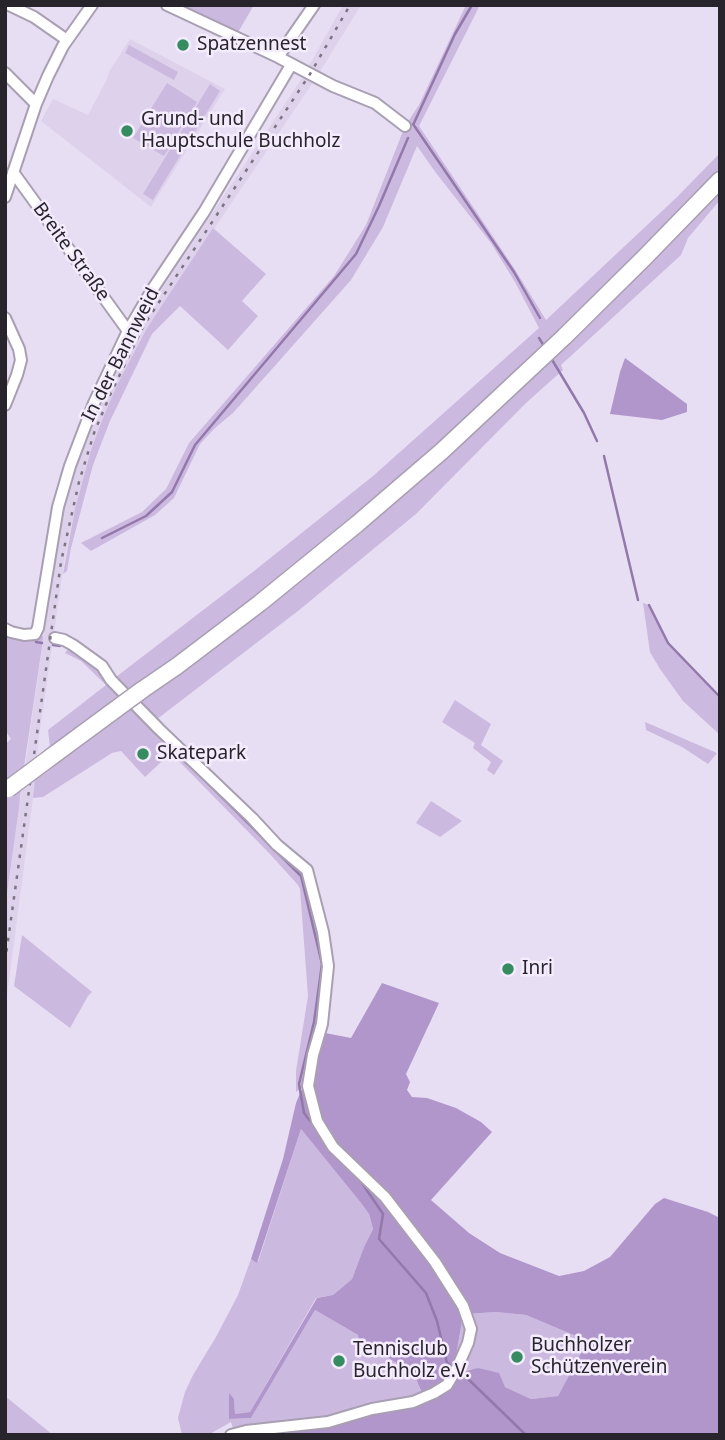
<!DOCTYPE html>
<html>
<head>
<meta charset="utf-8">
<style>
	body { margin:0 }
	#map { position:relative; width:725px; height:1440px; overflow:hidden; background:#e8def3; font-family:"Noto Sans",sans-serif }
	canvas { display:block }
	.frame { position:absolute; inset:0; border:7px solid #28242c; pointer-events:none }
</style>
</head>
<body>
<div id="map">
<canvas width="725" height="1440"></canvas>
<div class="frame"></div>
</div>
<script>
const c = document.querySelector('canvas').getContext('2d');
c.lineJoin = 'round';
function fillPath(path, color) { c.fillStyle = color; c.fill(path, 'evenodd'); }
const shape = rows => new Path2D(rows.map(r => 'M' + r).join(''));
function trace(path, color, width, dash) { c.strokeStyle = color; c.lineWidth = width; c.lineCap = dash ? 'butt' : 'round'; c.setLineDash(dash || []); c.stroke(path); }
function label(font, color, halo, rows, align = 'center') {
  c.font = font + ' "Noto Sans",sans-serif'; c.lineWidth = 5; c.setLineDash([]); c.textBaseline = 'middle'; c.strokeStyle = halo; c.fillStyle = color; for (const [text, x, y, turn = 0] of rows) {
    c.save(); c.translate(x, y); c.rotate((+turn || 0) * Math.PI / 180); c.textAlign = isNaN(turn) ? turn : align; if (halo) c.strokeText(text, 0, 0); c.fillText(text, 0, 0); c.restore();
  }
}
fillPath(shape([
	[343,5,361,5,316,78,147,328,117,385,91,450,75,509,65,556,39,737,33,798,5,1011,5,908,43,640,49,586,62,509,74,468,98,405,132,334,302,78],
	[130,39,225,89,151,207,41,121,53,99,88,115,106,81,110,70]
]), '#ded1ec');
fillPath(shape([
	[188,5,254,5,237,34,187,9],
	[466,5,480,5,419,126,514,268,546,320,677,197,720,153,720,200,688,238,681,255,561,365,563,370,526,403,416,514,298,611,152,723,305,872,328,966,308,1086,301,1088,296,1092,296,1071,308,996,300,889,298,885,269,853,171,753,145,777,121,751,112,753,43,797,33,798,35,778,52,765,48,730,106,685,81,661,65,653,71,645,112,680,254,571,373,476,539,328,515,282,491,243,436,173,417,146,383,227,351,280,233,413,215,428,200,444,174,498,155,515,91,551,81,543,142,512,166,489,189,443,334,276,366,225,405,126,419,105],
	[129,45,178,72,174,80,125,53],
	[167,83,197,102,164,156,133,138],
	[210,84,220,91,153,200,143,194],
	[213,228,266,274,242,301,258,316,228,350,180,306,152,334,110,421,93,465,71,548,67,571,63,574,75,509,91,450,103,418,117,385,147,328],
	[643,603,649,605,653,611,668,643,720,697,720,735,683,701,660,669,650,652],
	[5,632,29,639,43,636,43,640,24,767,5,781,5,744,11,739,5,730],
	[455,700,491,724,481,745,503,761,494,775,487,770,491,762,473,748,475,743,442,722],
	[645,722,652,725,717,753,708,764,682,747,646,730],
	[21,788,19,808,5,908,5,799],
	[431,801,462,821,440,837,416,823],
	[22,935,92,992,88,996,70,1028,14,986],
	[301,1129,361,1203,369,1214,373,1229,364,1247,352,1279,333,1295,316,1298,250,1412,235,1414,234,1399,229,1419,251,1418,315,1310,358,1335,359,1341,407,1369,416,1379,422,1394,413,1399,306,1423,234,1432,231,1422,208,1435,182,1435,178,1418,185,1392,193,1375,216,1337,238,1295,251,1259,258,1262],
	[496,1312,526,1315,576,1336,583,1337,581,1353,558,1396,531,1399,505,1387,501,1380,470,1369,465,1371,458,1367,455,1362,462,1321,466,1314],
	[5,1396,53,1435,5,1435]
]), '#ccb9df');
fillPath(shape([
	[625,358,687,404,687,412,662,420,610,414,620,372],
	[382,983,439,1003,406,1074,410,1082,407,1090,412,1097,427,1098,456,1108,481,1122,492,1132,431,1200,469,1233,500,1253,559,1276,584,1271,610,1257,655,1204,664,1198,708,1212,720,1218,720,1435,243,1435,424,1398,416,1379,407,1369,359,1341,358,1335,315,1310,251,1418,229,1419,229,1393,234,1399,235,1414,250,1412,317,1298,333,1295,352,1279,364,1247,373,1229,369,1214,361,1203,301,1129,257,1263,251,1259,283,1159,296,1103,301,1091,308,1086,320,1032,351,1038],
	[496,1312,526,1315,576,1336,583,1337,581,1353,558,1396,531,1399,505,1387,499,1373,478,1368,465,1371,458,1367,455,1362,462,1321,466,1314]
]), '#b196cb');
trace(shape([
	[414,123,455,34,472,5],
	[413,124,514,272,540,318],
	[539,338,544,346],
	[551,358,584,413,597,441],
	[604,456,638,600],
	[102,538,146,516,172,492,195,445,356,254,379,206,408,138],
	[649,605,668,643,720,697],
	[36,642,42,643],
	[53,645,60,646],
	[112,688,122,699],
	[202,777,269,844],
	[277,852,301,876,322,964,314,1022,299,1084,304,1113,315,1127],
	[360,1180,383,1214,379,1239,426,1293,437,1321,447,1363,452,1366],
	[458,1370,466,1377,526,1435]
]), '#9278ab', 2.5);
const street = shape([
	[9,5,34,17,67,40],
	[167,5,278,57,333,86,375,103,405,126],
	[278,57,314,5],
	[5,73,36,104],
	[13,172,128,331],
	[5,197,36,104,48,76,63,46,92,5],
	[5,318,19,349,21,360,17,375,5,405],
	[5,629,11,632,24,635,35,634,38,628,58,507,70,466,94,403,128,331,152,290,204,212,291,65],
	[55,638,64,640,73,645,102,666,111,680,159,729,252,818,277,845,307,870,323,932,328,966,322,1024,313,1055,308,1086,317,1121,333,1147,385,1197,435,1262,463,1306,471,1329,468,1343,457,1368,447,1385,434,1393,413,1402,372,1409,328,1422,246,1431,231,1435]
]);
const secondary = shape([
	[142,690,177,666,260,603,357,524,442,451,564,337,645,257,720,180],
	[51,757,112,712]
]);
trace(street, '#a99fb3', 14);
trace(secondary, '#a99fb3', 19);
trace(street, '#fff', 10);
trace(secondary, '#fff', 16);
trace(shape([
	[5,962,61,562,79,482,94,433,110,395,144,325,310,74,350,5]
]), '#7b7582', 2.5, [3.5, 7]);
const secondaryBridge = shape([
	[112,712,142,690],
	[8,789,51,757]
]);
trace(secondaryBridge, '#a99fb3', 19, []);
trace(secondaryBridge, '#fff', 16);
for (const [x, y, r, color] of [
	[183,45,7,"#368c60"],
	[127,131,7,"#368c60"],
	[143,754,7,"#368c60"],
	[508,969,7,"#368c60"],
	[517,1357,7,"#368c60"],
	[339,1361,7,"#368c60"]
]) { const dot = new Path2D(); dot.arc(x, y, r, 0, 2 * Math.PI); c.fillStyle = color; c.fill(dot); trace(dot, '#f4ecfd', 2.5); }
label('19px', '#28242c', '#f4ecfd', [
	["Spatzennest",197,45],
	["Grund- und",141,120],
	["Hauptschule Buchholz",141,142],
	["Skatepark",157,754],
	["Inri",522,969],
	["Buchholzer",531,1346],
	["Schützenverein",531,1368],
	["Tennisclub",353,1350],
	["Buchholz e.V.",353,1372]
], 'left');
label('19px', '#28242c', '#f4ecfd', [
	["Breite Straße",71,252,54],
	["In der Bannweid",121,355,-63]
]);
</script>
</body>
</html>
